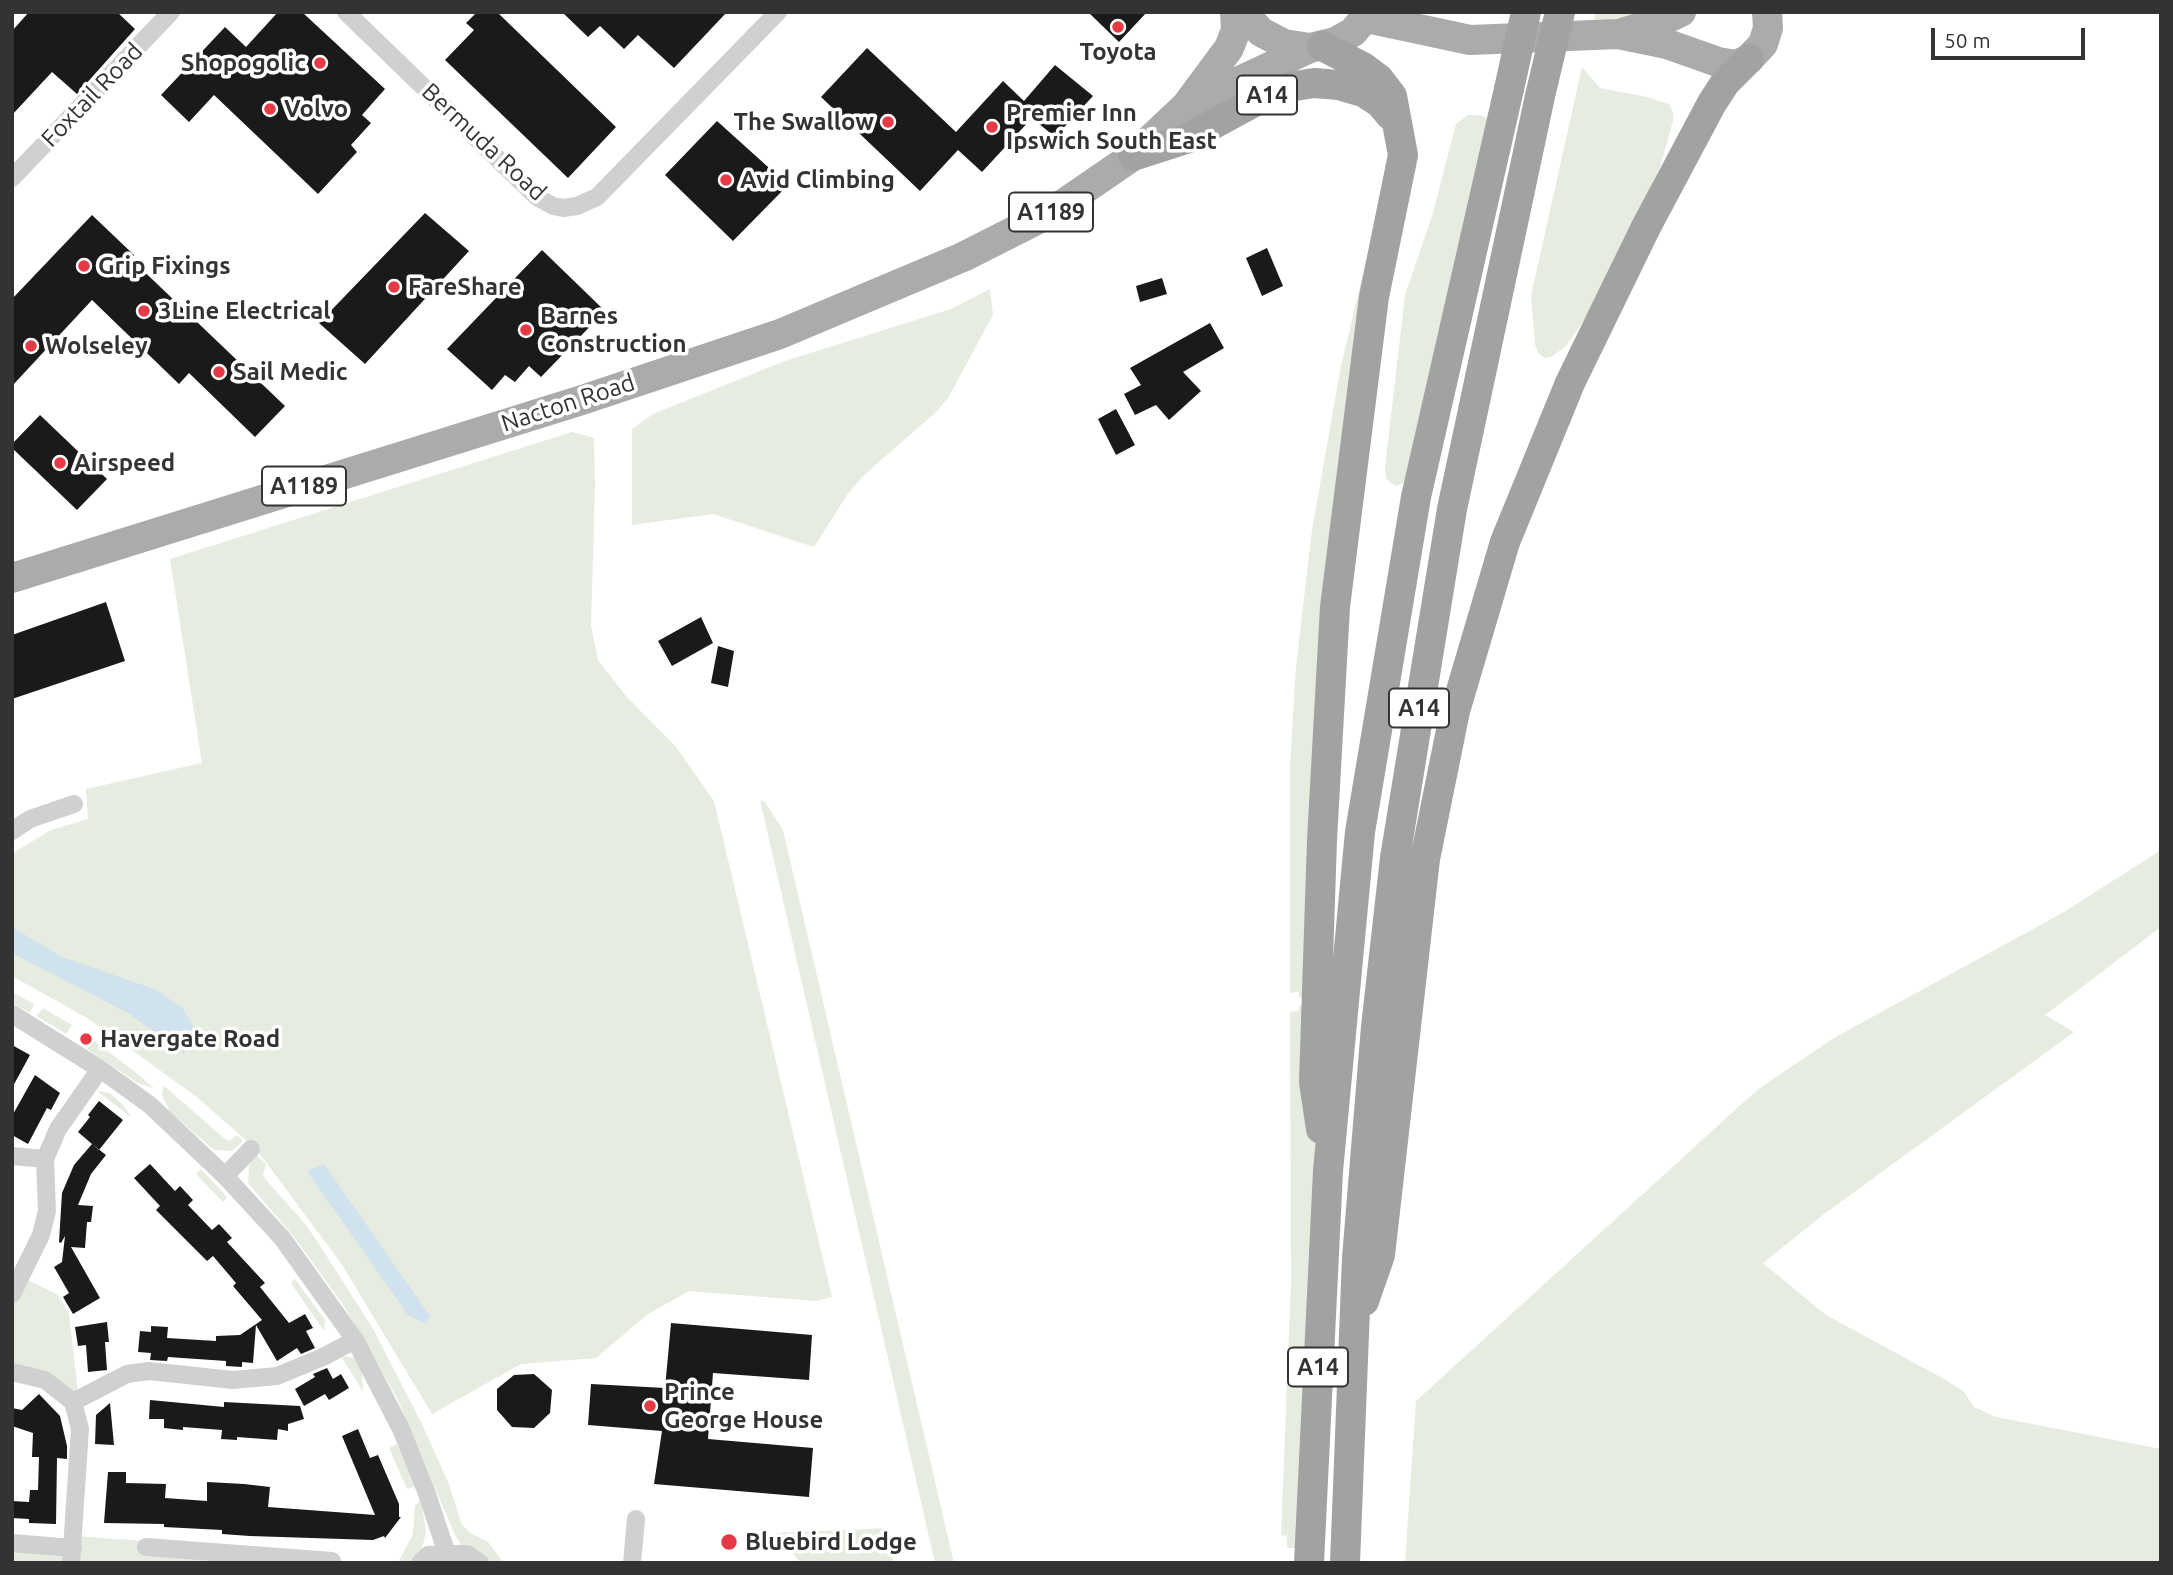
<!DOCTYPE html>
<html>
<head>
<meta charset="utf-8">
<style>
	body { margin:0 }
	#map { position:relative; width:2173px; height:1575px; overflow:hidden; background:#fff; font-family:Ubuntu,sans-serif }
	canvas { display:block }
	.frame { position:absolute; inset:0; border:14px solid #333; pointer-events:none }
	.scale { position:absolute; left:1931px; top:28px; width:154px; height:32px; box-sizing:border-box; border:4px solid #333; border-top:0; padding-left:9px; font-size:21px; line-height:24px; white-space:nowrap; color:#333; -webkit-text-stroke:5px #fff; paint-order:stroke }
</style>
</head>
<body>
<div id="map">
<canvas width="2173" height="1575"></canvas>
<div class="frame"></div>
<div class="scale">50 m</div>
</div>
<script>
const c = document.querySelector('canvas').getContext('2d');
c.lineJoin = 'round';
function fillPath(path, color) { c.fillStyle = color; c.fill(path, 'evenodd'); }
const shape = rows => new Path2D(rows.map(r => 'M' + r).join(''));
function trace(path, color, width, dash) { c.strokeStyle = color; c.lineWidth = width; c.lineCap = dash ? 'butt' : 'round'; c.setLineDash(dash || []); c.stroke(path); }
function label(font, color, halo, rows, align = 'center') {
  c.font = font + ' Ubuntu,sans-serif'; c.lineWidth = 7; c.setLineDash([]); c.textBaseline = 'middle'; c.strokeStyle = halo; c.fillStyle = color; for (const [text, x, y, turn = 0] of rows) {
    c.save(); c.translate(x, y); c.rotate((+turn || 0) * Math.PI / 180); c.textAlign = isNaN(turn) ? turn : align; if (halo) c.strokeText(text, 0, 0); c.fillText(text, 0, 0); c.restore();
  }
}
fillPath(shape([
	[1596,12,1668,12,1590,36],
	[1582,67,1600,88,1647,97,1669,104,1673,113,1673,121,1660,167,1616,261,1586,317,1566,346,1551,357,1545,358,1539,354,1535,345,1531,296],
	[1468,115,1479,115,1493,120,1414,478,1396,486,1386,479,1385,468,1405,295,1432,216,1456,124],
	[1368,253,1317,1061,1310,1412,1302,1548,1287,1548,1287,1536,1281,1535,1291,1282,1290,1012,1299,1011,1299,1006,1306,1006,1312,998,1299,997,1299,992,1290,993,1290,765,1296,667,1312,530,1341,366],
	[990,289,993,315,948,398,937,411,863,476,847,495,814,547,713,514,632,525,632,429,653,414,785,361,951,309],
	[572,432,594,438,595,486,591,625,598,660,626,696,676,747,714,801,832,1297,815,1301,689,1291,648,1314,596,1358,521,1364,432,1414,341,1263,256,1149,198,1098,89,1019,12,976,12,856,16,851,51,830,88,819,86,789,202,763,170,559],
	[760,800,765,802,783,830,954,1563,935,1563],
	[2161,850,2161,927,2045,1015,2074,1032,1824,1214,1763,1263,1826,1315,1946,1380,1964,1392,1974,1407,1996,1417,2161,1449,2161,1563,1405,1563,1416,1401,1757,1090,1834,1038,2064,912],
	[12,992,34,1004,30,1013,12,1003],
	[43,1008,72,1025,66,1034,37,1016],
	[93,1040,135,1072,155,1089,136,1082,87,1049],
	[164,1086,224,1138,230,1141,237,1135,243,1141,232,1151,214,1150,170,1112,162,1095],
	[97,1091,110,1093,123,1105,132,1118],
	[257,1155,266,1164,263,1174,265,1179,302,1220,317,1241,372,1327,421,1422,448,1482,462,1525,472,1534,488,1542,504,1563,480,1563,467,1554,455,1535,397,1398,344,1306,295,1238,248,1183,249,1165],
	[201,1169,227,1197,223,1202,196,1174],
	[12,1272,58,1295,69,1314,79,1399,12,1372],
	[295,1279,325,1320,324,1331,291,1283],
	[341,1356,354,1358,362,1371,363,1392],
	[397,1444,415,1486,407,1489,389,1448],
	[421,1501,426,1531,424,1541,421,1550,409,1563,398,1563,413,1534,415,1505],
	[886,1528,894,1563,801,1563,776,1533],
	[73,1536,144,1541,342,1563,12,1563,12,1543,72,1548]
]), '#e6ecdf');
fillPath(shape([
	[12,927,62,957,157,990,183,1009,202,1041,183,1053,128,1013,12,953],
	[324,1164,430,1316,426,1324,408,1315,307,1171]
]), '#cfe2ee');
fillPath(shape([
	[29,12,117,12,135,29,77,94,52,72,12,115,12,31],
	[278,12,302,12,385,89,362,115,371,123,351,145,357,152,318,194,214,95,189,122,161,95,225,27,246,47],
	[477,12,497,12,616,127,568,178,445,60,474,30,466,23],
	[562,12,727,12,674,68,638,35,624,49,600,26,588,37],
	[1088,12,1147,12,1119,42],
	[867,48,956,132,1003,81,1024,101,1055,65,1093,96,1055,137,1032,118,982,172,958,150,920,191,821,97],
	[717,121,788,185,733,241,665,175],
	[425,213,469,251,365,364,319,323],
	[92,215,134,255,131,259,285,406,255,437,189,373,179,384,92,300,12,386,12,299],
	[1267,248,1283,286,1262,296,1246,258],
	[542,250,605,311,541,377,529,366,515,382,505,375,492,390,447,349],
	[1162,278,1167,294,1140,302,1136,286],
	[1210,323,1224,348,1183,372,1201,391,1169,420,1156,405,1135,415,1124,394,1141,385,1130,368],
	[1116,409,1135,445,1116,455,1098,419],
	[40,415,107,479,77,510,12,448,12,444],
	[106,602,125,661,12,699,12,635],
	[701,617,713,643,672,666,658,641],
	[718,646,734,651,728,687,711,683],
	[12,1045,30,1055,12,1088],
	[35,1075,60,1093,51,1110,47,1108,28,1144,12,1135,12,1116],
	[99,1101,123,1120,99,1150,78,1132,90,1117,88,1115],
	[92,1144,106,1155,91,1174,78,1205,93,1206,91,1222,87,1222,85,1248,71,1247,100,1298,73,1314,63,1297,69,1293,54,1267,62,1262,65,1236,61,1243,59,1242,62,1193,74,1165],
	[150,1164,175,1191,180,1186,193,1200,188,1205,212,1230,219,1224,232,1238,227,1242,265,1283,260,1287,289,1323,305,1314,313,1328,306,1331,315,1348,301,1354,297,1348,277,1361,256,1325,253,1363,242,1362,242,1367,226,1366,226,1361,168,1357,167,1361,150,1360,151,1353,138,1352,140,1331,151,1332,151,1326,168,1327,167,1338,216,1341,216,1336,240,1335,262,1320,233,1286,236,1283,213,1256,207,1261,156,1210,160,1206,134,1178],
	[107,1322,109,1342,105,1342,107,1370,88,1372,86,1345,78,1346,75,1327],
	[671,1323,812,1335,809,1380,713,1373,708,1439,813,1448,809,1497,654,1484,662,1431,588,1425,591,1384,665,1388],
	[327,1368,333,1379,341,1374,349,1388,329,1400,325,1394,304,1406,295,1389,315,1377,313,1374],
	[534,1374,552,1390,550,1413,534,1428,512,1427,497,1410,497,1389,514,1375],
	[39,1394,60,1416,67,1446,67,1459,57,1458,56,1524,29,1523,29,1519,12,1518,12,1501,29,1502,30,1490,38,1490,39,1457,32,1457,33,1433,12,1426,12,1408,22,1410],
	[150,1400,224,1407,224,1402,300,1406,304,1419,288,1424,288,1431,278,1429,277,1440,237,1437,237,1440,221,1439,222,1430,183,1427,183,1430,164,1428,164,1419,149,1419],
	[110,1403,114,1445,95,1444,96,1415],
	[358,1429,370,1458,378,1455,399,1504,399,1517,401,1517,385,1538,384,1536,373,1540,250,1536,222,1534,222,1530,164,1527,164,1524,104,1523,108,1472,126,1472,126,1483,166,1484,165,1498,207,1501,207,1482,244,1484,270,1487,268,1507,375,1515,342,1436]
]), '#1a1a1a');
trace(shape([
	[346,12,537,197,553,206,563,208,577,206,597,197,778,12],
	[12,178,171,12],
	[12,831,30,819,74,804],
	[12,1014,100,1069,150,1105,225,1176,282,1238,355,1340,401,1429,426,1491,447,1554],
	[12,1156,45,1159],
	[225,1176,251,1149],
	[12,1294,41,1235,47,1211,45,1159,58,1129,100,1069],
	[12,1372,45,1380,73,1402],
	[73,1402,127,1374,149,1371,233,1380,277,1376,323,1357,355,1340],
	[12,1543,73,1548],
	[146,1547,332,1561],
	[71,1563,80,1429,73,1402],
	[420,1563,428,1555,447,1554,467,1554,480,1563],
	[632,1563,636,1519]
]), '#d0d0d0', 18);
trace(shape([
	[1243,12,1261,32,1284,44,1310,48,1335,42,1353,32,1370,12],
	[1367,18,1470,40,1618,34,1667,44,1718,62,1736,65,1749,59,1763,44,1768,28,1767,12],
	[1622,33,1664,20,1681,12],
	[1190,104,1310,48],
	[12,578,582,400,780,334,963,257,1050,213,1133,156,1186,106,1229,48,1236,30,1235,12]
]), '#ababab', 30);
trace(shape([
	[1133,156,1186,139,1267,95,1289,87,1314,83,1339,85,1363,92,1380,103,1390,115],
	[1321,1129,1314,1082,1322,840,1335,607,1374,297,1403,155,1392,96,1379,79,1363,67,1322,46],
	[1364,1301,1380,1255,1425,859,1455,711,1505,542,1570,383,1646,227,1712,103,1725,83,1749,59],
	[1309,1563,1328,1171,1360,832,1416,497,1509,89],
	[1345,1563,1357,1258,1376,1027,1395,858,1452,509,1540,96]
]), '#a2a2a2', 30);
trace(shape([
	[1509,89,1526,12],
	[1540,96,1560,12]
]), '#a2a2a2', 30);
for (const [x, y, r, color] of [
	[1118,27,7,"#e63946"],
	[320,63,7,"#e63946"],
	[270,109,7,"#e63946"],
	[888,122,7,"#e63946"],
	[992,127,7,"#e63946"],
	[726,180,7,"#e63946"],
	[84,266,7,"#e63946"],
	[394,287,7,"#e63946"],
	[144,311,7,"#e63946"],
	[526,330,7,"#e63946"],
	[31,346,7,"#e63946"],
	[219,372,7,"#e63946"],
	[60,463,7,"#e63946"],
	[86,1039,7,"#e63946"],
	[650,1406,7,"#e63946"],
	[729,1542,9,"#e63946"]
]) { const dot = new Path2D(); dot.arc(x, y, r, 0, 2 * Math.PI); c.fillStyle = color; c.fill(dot); trace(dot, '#fff', 2.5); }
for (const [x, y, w] of [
	[1267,95,60],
	[1051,212,84],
	[304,486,84],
	[1419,708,60],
	[1318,1367,60]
]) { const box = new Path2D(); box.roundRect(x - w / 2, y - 19.5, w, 39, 5); c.fillStyle = '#fff'; c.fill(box); trace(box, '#333', 2); }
label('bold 23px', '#333', null, [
	["A14",1267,95],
	["A1189",1051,212],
	["A1189",304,486],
	["A14",1419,708],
	["A14",1318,1367]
]);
label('bold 24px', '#333', '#fff', [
	["Toyota",1118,52,"center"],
	["Shopogolic",306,63,"right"],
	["Volvo",284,109],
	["Premier Inn",1006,113],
	["Ipswich South East",1006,141],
	["The Swallow",874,122,"right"],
	["Avid Climbing",740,180],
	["Grip Fixings",98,266],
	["FareShare",408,287],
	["3Line Electrical",158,311],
	["Barnes",540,316],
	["Construction",540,344],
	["Wolseley",45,346],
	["Sail Medic",233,372],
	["Airspeed",74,463],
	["Havergate Road",100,1039],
	["Prince",664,1392],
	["George House",664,1420],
	["Bluebird Lodge",745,1542]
], 'left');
label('24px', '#333', '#fff', [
	["Foxtail Road",92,95,-46],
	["Bermuda Road",484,142,43],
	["Nacton Road",568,403,-18]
]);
</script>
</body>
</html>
